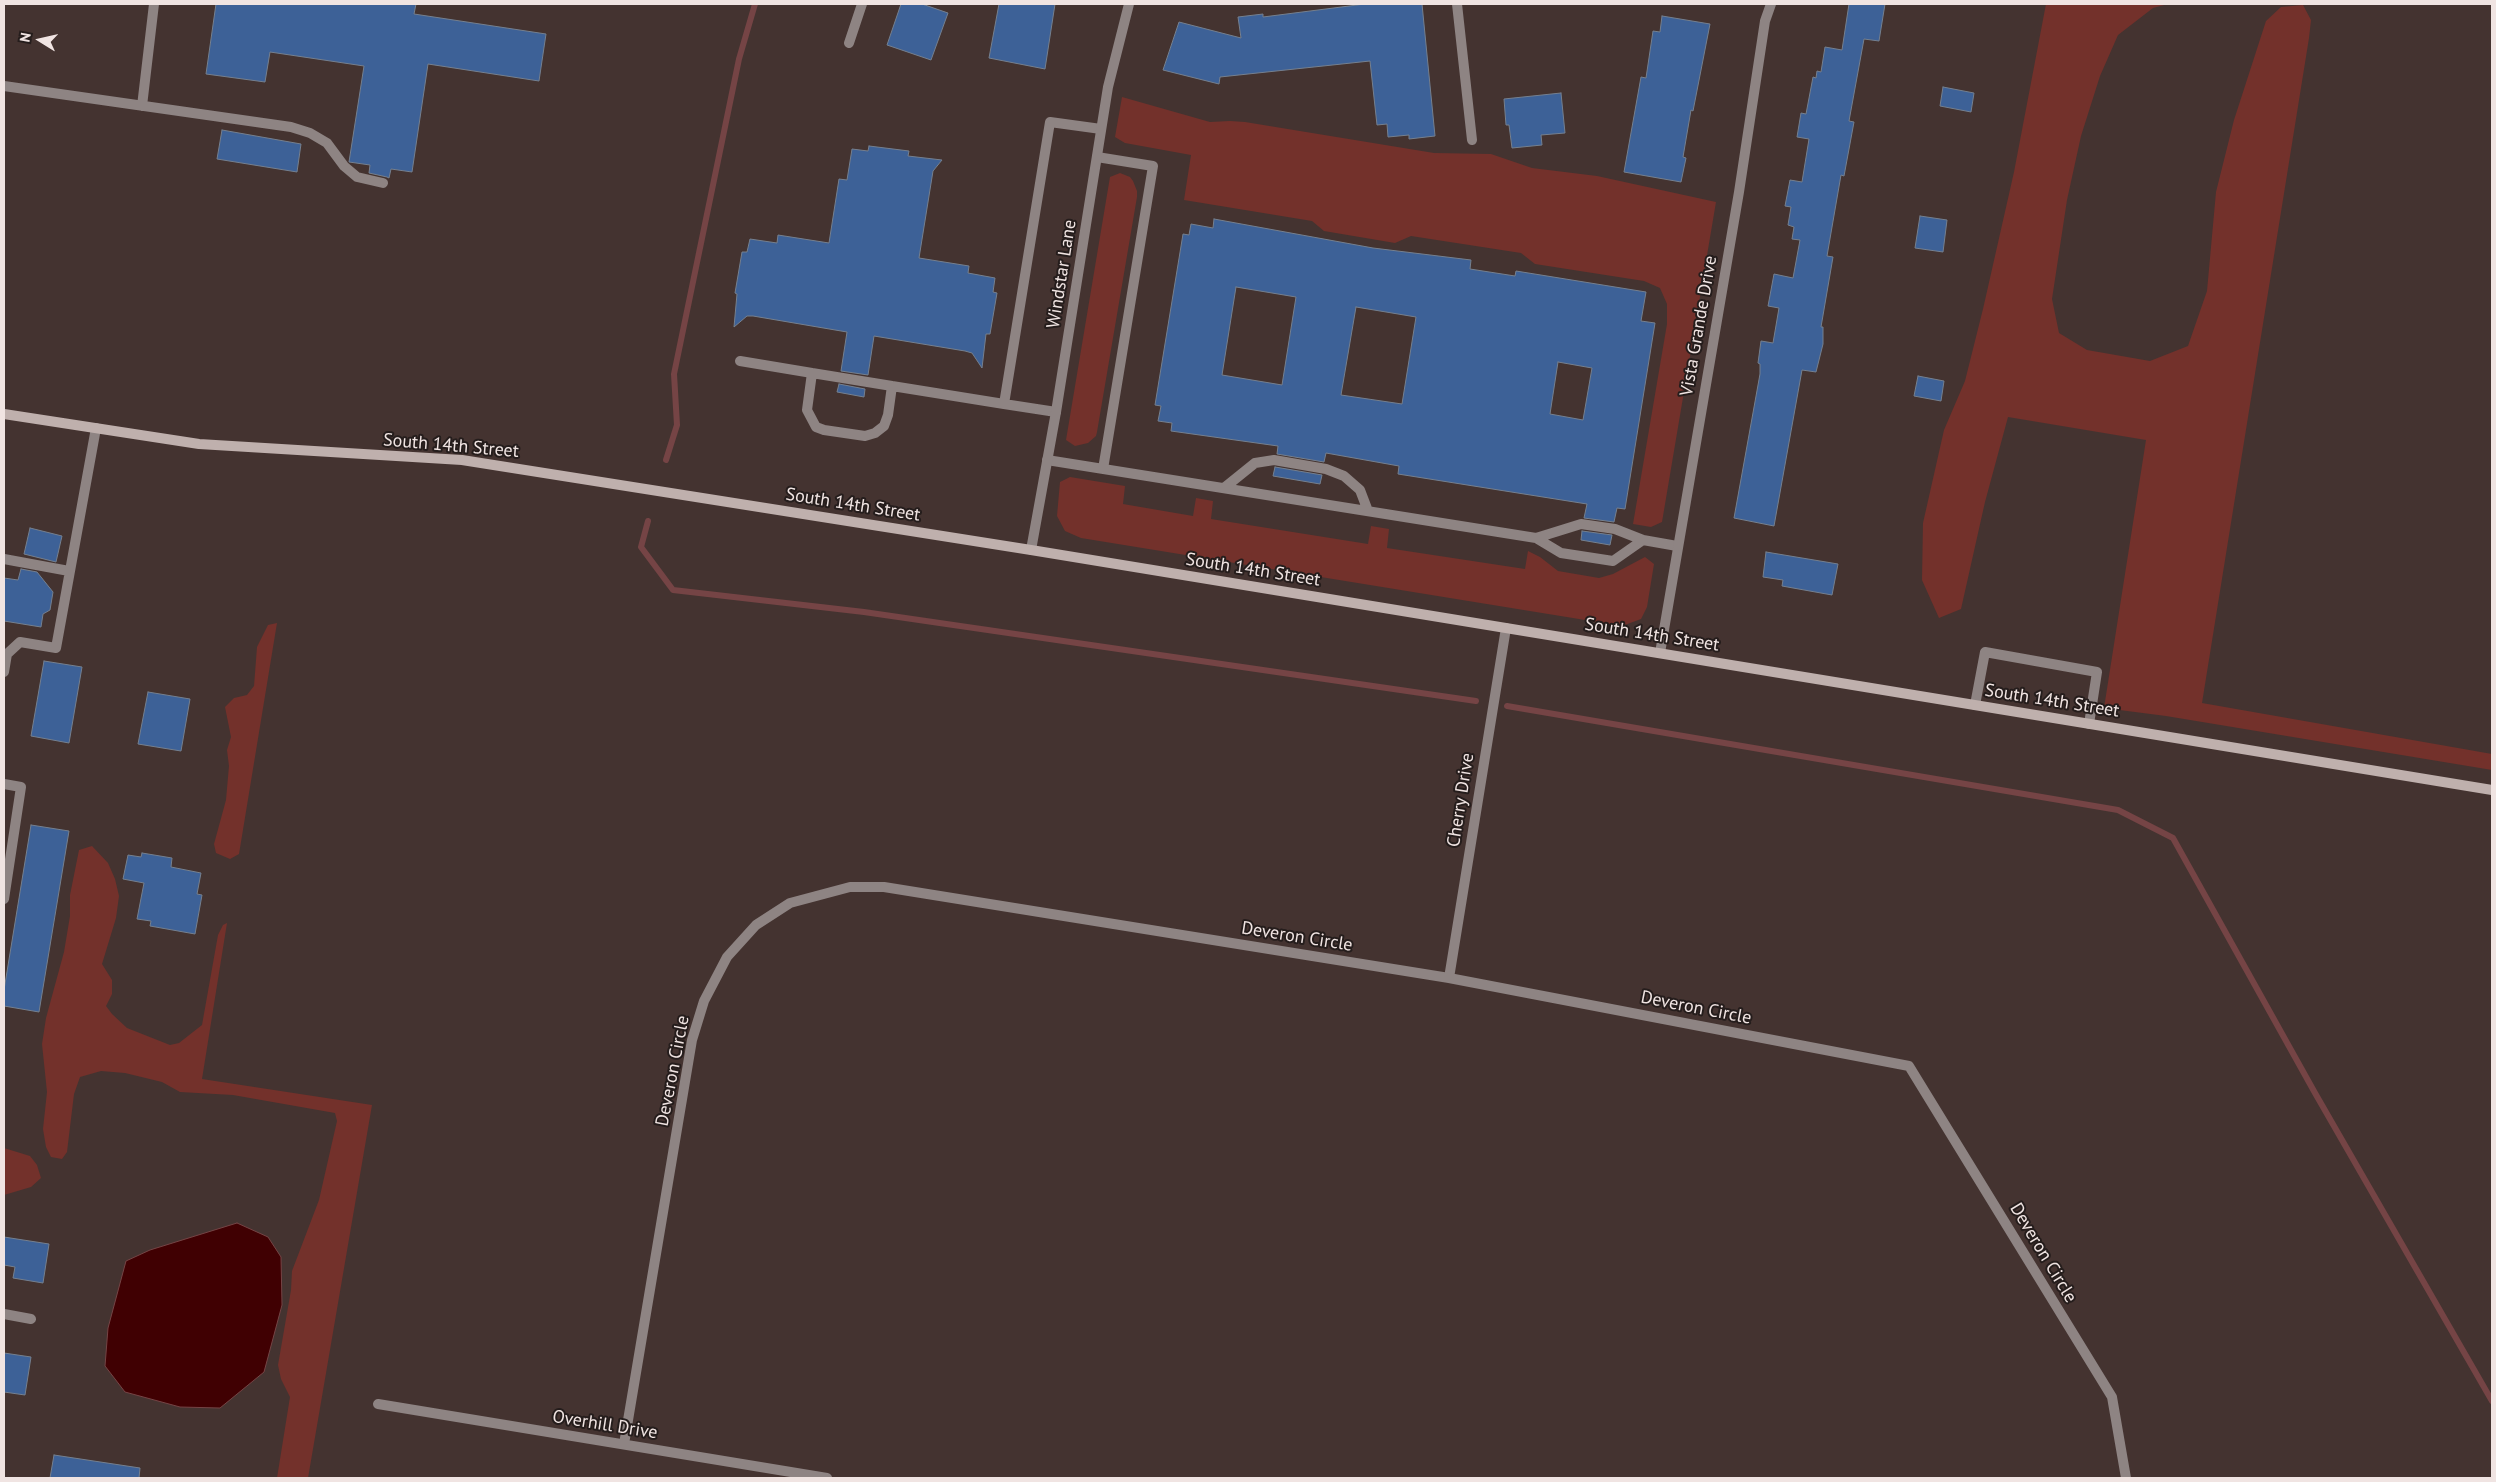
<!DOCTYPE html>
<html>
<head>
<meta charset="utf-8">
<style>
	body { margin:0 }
	#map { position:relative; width:2496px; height:1482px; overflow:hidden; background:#443330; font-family:"PT Sans",sans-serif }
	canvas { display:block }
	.frame { position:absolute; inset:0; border:5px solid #f0e4e2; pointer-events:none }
	.north { position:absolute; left:15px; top:15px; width:50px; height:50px; -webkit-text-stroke:4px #251d1c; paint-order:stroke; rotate:280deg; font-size:14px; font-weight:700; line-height:20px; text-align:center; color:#f0e4e2 }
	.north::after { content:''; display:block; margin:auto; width:18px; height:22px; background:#f0e4e2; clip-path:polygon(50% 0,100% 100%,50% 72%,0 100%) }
</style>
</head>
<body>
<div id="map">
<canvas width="2496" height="1482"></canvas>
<div class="frame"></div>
<div class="north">N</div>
</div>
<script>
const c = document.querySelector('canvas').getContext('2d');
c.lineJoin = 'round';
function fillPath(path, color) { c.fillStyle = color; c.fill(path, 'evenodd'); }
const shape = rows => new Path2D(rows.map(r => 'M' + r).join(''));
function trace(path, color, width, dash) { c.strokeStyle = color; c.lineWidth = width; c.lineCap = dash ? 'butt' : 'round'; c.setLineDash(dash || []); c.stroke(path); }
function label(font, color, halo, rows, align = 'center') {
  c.font = font + ' "PT Sans",sans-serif'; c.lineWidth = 4; c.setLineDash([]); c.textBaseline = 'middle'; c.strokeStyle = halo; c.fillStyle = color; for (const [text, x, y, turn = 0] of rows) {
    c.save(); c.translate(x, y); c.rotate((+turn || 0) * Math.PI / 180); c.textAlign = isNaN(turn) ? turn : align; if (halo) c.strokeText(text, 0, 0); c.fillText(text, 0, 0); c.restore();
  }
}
fillPath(shape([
	[2046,4,2168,4,2153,8,2118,35,2100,76,2081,136,2067,200,2052,299,2059,333,2087,350,2150,361,2188,346,2207,291,2216,192,2234,120,2266,21,2281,7,2303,5,2311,20,2309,38,2202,703,2492,754,2492,770,2166,716,2104,708,2146,440,2008,417,1985,502,1961,609,1939,618,1922,580,1923,523,1944,430,1965,381,1983,309,2014,172],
	[1122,97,1210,122,1230,121,1245,122,1434,153,1491,154,1532,168,1597,176,1716,202,1662,522,1651,527,1633,524,1667,324,1667,304,1660,288,1644,281,1535,264,1521,253,1411,236,1395,243,1324,231,1312,221,1184,200,1191,155,1125,143,1115,137],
	[1120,173,1130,177,1133,181,1137,191,1137,197,1097,432,1096,436,1088,443,1075,446,1066,440,1110,177],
	[1070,477,1125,486,1123,504,1193,516,1196,498,1213,501,1211,519,1368,544,1371,526,1389,529,1387,548,1525,569,1528,551,1540,557,1558,571,1599,578,1613,574,1645,557,1654,564,1647,607,1641,619,1622,626,1081,538,1065,531,1057,516,1060,482],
	[277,623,239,854,230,859,216,853,214,844,226,800,229,766,227,750,231,737,225,707,234,698,247,695,254,686,257,647,268,625],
	[92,846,108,863,115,879,119,896,116,918,102,964,112,980,112,994,106,1006,112,1014,127,1028,170,1045,179,1043,202,1025,218,935,223,925,227,923,202,1079,372,1105,308,1478,277,1478,290,1397,281,1379,278,1365,291,1290,292,1271,319,1200,337,1121,335,1113,233,1095,180,1092,162,1082,125,1073,101,1071,80,1077,74,1094,67,1152,62,1159,51,1157,46,1147,43,1129,47,1092,42,1044,46,1018,64,952,70,916,70,895,79,850],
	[4,1148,30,1156,37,1165,41,1178,31,1187,4,1195]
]), '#73312b');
const water = shape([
	[237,1223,268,1237,281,1257,282,1305,264,1372,220,1408,180,1407,125,1392,105,1366,108,1328,126,1261,150,1250,237,1223]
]);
fillPath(water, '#400002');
trace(water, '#754445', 1);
trace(shape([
	[666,460,677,425,674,374,739,59,755,4],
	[648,521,641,547,673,590,864,612,1476,701],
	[1507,706,2118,810,2173,838,2315,1093,2492,1401]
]), '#754445', 6);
const building = shape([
	[216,4,416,4,414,14,546,34,539,81,428,64,412,172,391,169,389,178,387,177,369,173,370,165,349,162,364,66,270,52,265,82,206,74,216,4],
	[901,4,922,4,948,13,931,60,887,45,901,4],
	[999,4,1055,4,1045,69,989,58,999,4],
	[1365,4,1422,4,1435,136,1409,139,1409,135,1388,137,1387,124,1377,125,1370,61,1220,77,1219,84,1163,70,1179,22,1241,38,1238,17,1263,14,1263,17,1365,4],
	[1849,4,1885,4,1879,41,1864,39,1849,121,1854,122,1844,176,1841,175,1827,256,1833,257,1821,327,1823,327,1823,344,1816,372,1802,370,1774,526,1734,518,1760,374,1760,364,1758,363,1761,341,1773,343,1779,308,1768,306,1774,274,1793,278,1800,240,1792,239,1794,227,1788,225,1791,207,1785,206,1790,180,1802,182,1809,139,1797,137,1801,113,1806,114,1813,77,1816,78,1817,71,1821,72,1825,47,1842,50,1849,4],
	[1662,16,1710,24,1693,111,1691,110,1683,157,1686,158,1681,182,1624,172,1641,77,1646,78,1653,31,1660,32,1662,16],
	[1943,87,1974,93,1971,112,1940,106,1943,87],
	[1561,93,1565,133,1541,135,1542,145,1512,148,1509,125,1506,125,1504,99,1561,93],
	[222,130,301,144,297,172,217,159,222,130],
	[869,146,909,151,908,156,942,160,933,171,919,258,969,266,968,273,995,278,993,292,997,293,990,334,986,334,982,368,972,353,965,351,874,336,868,375,841,371,847,332,753,316,747,316,734,327,737,294,735,293,742,252,747,252,750,239,777,243,778,235,829,243,839,179,847,180,852,149,868,151,869,146],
	[1920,216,1947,220,1943,252,1915,248,1920,216],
	[1214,219,1373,248,1471,260,1470,269,1515,276,1516,271,1646,292,1641,321,1655,323,1625,509,1617,508,1614,522,1584,518,1587,504,1398,474,1399,466,1326,453,1324,462,1277,454,1278,446,1171,431,1172,423,1158,421,1161,406,1155,405,1183,234,1189,235,1191,224,1213,228,1214,219],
	[1236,287,1296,297,1282,385,1222,375,1236,287],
	[1356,307,1416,317,1402,404,1341,395,1356,307],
	[1558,362,1592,368,1583,420,1550,414,1558,362],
	[1918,376,1944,381,1941,401,1914,396,1918,376],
	[839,384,865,389,864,397,837,392,839,384],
	[1275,467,1322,475,1320,484,1273,476,1275,467],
	[30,528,62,536,56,562,24,554,30,528],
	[1582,531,1612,535,1610,545,1581,540,1582,531],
	[1766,552,1838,564,1832,595,1782,586,1783,580,1763,577,1766,552],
	[21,569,37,572,53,592,50,610,43,614,41,627,4,621,4,578,18,580,21,569],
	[44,661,82,667,69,743,31,736,44,661],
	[148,692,190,699,181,751,138,744,148,692],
	[31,825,69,831,39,1012,4,1006,4,990,31,825],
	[142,853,172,858,171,867,201,873,197,894,202,895,195,934,150,926,151,921,137,919,144,883,123,879,128,855,141,857,142,853],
	[4,1237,49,1244,43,1283,13,1278,15,1267,4,1265,4,1237],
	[4,1353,31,1357,25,1395,4,1392,4,1353],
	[54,1455,140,1468,139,1478,50,1478,54,1455]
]);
fillPath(building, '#3d6197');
trace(building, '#75808f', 1);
trace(shape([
	[4,86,291,127,310,133,327,143,344,166,357,177,383,183],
	[142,106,154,4],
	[1097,157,1153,166,1103,469],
	[740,361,812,373,807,410,816,427,824,430,865,436,875,433,884,426,888,415,892,386,1004,404],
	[812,373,892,386],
	[1056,412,1004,404,1050,122,1101,129],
	[1047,460,1536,538,1561,553,1613,561,1643,540,1677,546],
	[1224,488,1255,463,1274,460,1326,469,1344,476,1360,490,1368,511],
	[1536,538,1581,524,1615,529,1643,540],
	[4,559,69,571],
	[4,672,7,654,20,642,56,648,96,428],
	[1975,705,1985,652,2097,672,2089,724],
	[4,784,21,787,4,899]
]), '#8e8483', 10);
trace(shape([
	[1457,4,1472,140],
	[849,43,862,4],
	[1031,550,1056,412,1108,87,1129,4],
	[1660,653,1739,192,1765,21,1771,4],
	[1449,978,1506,628],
	[4,1314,31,1319],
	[378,1404,827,1478],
	[624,1444,692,1040,704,1001,727,957,756,925,790,903,850,887,884,887,1449,978,1909,1066,2112,1397,2126,1478]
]), '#8e8483', 10);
trace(shape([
	[4,414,199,444,462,460,1031,550,2492,790]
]), '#bfb0ad', 10);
label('18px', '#f0e4e2', '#251d1c', [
	["Windstar Lane",1062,274,-81],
	["Vista Grande Drive",1699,326,-80],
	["South 14th Street",451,446,5],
	["South 14th Street",853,505,9],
	["South 14th Street",1253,570,9],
	["South 14th Street",1652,635,9],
	["South 14th Street",2052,701,9],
	["Cherry Drive",1461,800,-81],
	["Deveron Circle",1297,937,9],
	["Deveron Circle",1696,1008,11],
	["Deveron Circle",673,1071,-79],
	["Deveron Circle",2043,1253,59],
	["Overhill Drive",605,1425,9]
]);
</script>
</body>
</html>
